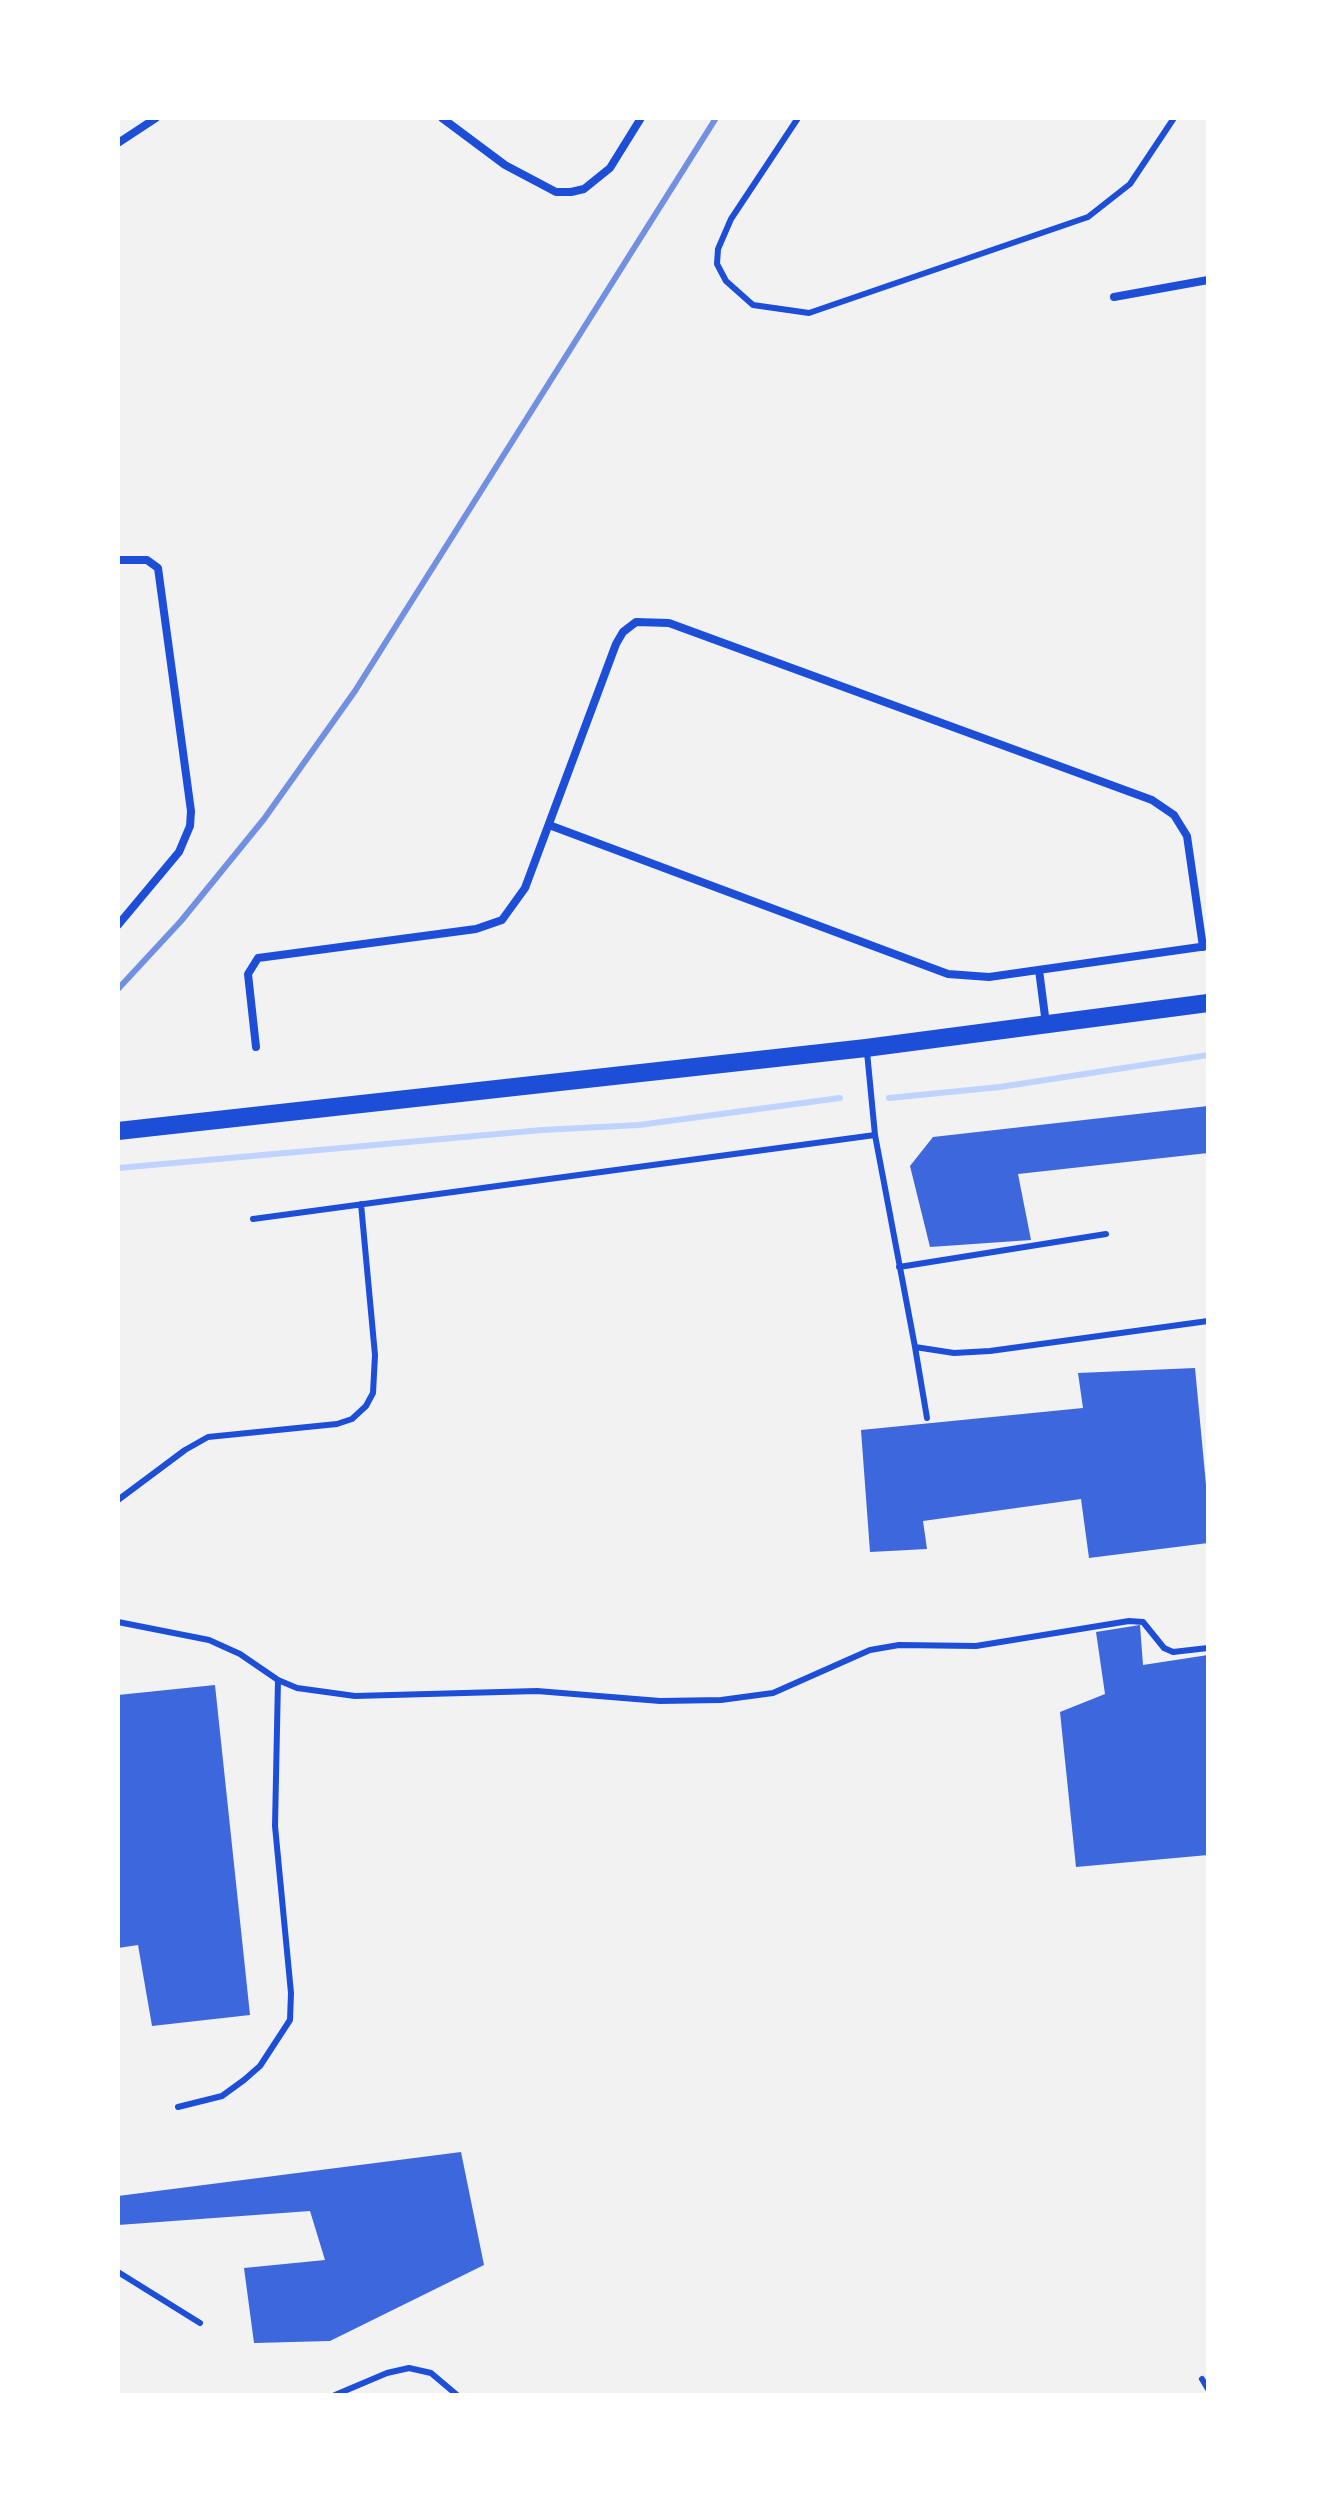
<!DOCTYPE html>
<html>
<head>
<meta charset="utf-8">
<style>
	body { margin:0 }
	#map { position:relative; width:1326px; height:2513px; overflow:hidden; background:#f2f2f2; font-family:Inter,sans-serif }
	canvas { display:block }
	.frame { position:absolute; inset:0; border:120px solid #fff; pointer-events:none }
</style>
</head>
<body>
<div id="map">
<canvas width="1326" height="2513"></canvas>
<div class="frame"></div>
</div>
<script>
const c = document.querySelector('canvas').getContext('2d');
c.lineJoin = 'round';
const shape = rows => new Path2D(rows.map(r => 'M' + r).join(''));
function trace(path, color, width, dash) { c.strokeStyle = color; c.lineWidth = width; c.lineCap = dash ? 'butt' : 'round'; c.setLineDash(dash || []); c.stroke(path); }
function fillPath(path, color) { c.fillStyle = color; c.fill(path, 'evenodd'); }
trace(shape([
	[889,1098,1000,1087,1208,1055],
	[118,1168,542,1130,639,1125,840,1098]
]), '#bfd3fe', 6);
fillPath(shape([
	[1208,1106,1208,1153,1018,1174,1031,1240,930,1247,910,1166,933,1137],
	[1195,1368,1208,1506,1208,1543,1089,1558,1081,1499,923,1521,927,1549,870,1552,861,1430,1083,1408,1078,1373],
	[1140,1625,1143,1665,1208,1655,1208,1855,1076,1867,1060,1712,1105,1694,1096,1632],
	[215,1685,250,2015,152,2026,138,1945,118,1948,118,1695],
	[461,2152,484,2265,330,2341,254,2343,244,2268,325,2260,310,2211,118,2225,118,2196]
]), '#3d67dc');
trace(shape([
	[798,118,731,219,718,249,717,264,726,281,753,305,809,313,1088,217,1130,184,1174,118],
	[867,1052,875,1135,915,1347,954,1353,990,1351,1208,1321],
	[253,1219,875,1135],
	[899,1267,1106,1234],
	[915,1347,927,1418],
	[118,1500,185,1450,208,1437,337,1424,352,1419,366,1406,373,1393,375,1355,361,1204],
	[118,1622,209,1640,240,1654,278,1680,297,1688,355,1696,537,1691,660,1701,721,1700,773,1693,870,1650,899,1645,976,1646,1129,1621,1143,1622,1164,1648,1173,1652,1208,1648],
	[178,2107,222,2096,244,2080,260,2066,290,2020,291,1993,275,1826,278,1680],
	[118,2272,200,2323],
	[1202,2379,1208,2389],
	[335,2395,387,2373,409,2368,431,2373,457,2395]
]), '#1d4ed8', 6);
trace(shape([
	[442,118,505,165,556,192,571,192,584,189,610,168,641,118],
	[118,143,156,118],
	[1114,297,1208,280],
	[118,560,147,560,158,568,191,811,190,826,179,852,118,925],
	[549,825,948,974,989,977,1207,946],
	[1039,970,1046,1024],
	[256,1047,248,974,258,958,476,929,502,920,525,888,616,644,623,632,636,622,669,623,1152,800,1174,815,1187,836,1203,947]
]), '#1d4ed8', 8);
trace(shape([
	[118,1131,866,1048,1208,1003]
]), '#1d4ed8', 18);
trace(shape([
	[118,989,181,921,264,819,355,691,716,118]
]), '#7290e2', 6);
</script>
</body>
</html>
